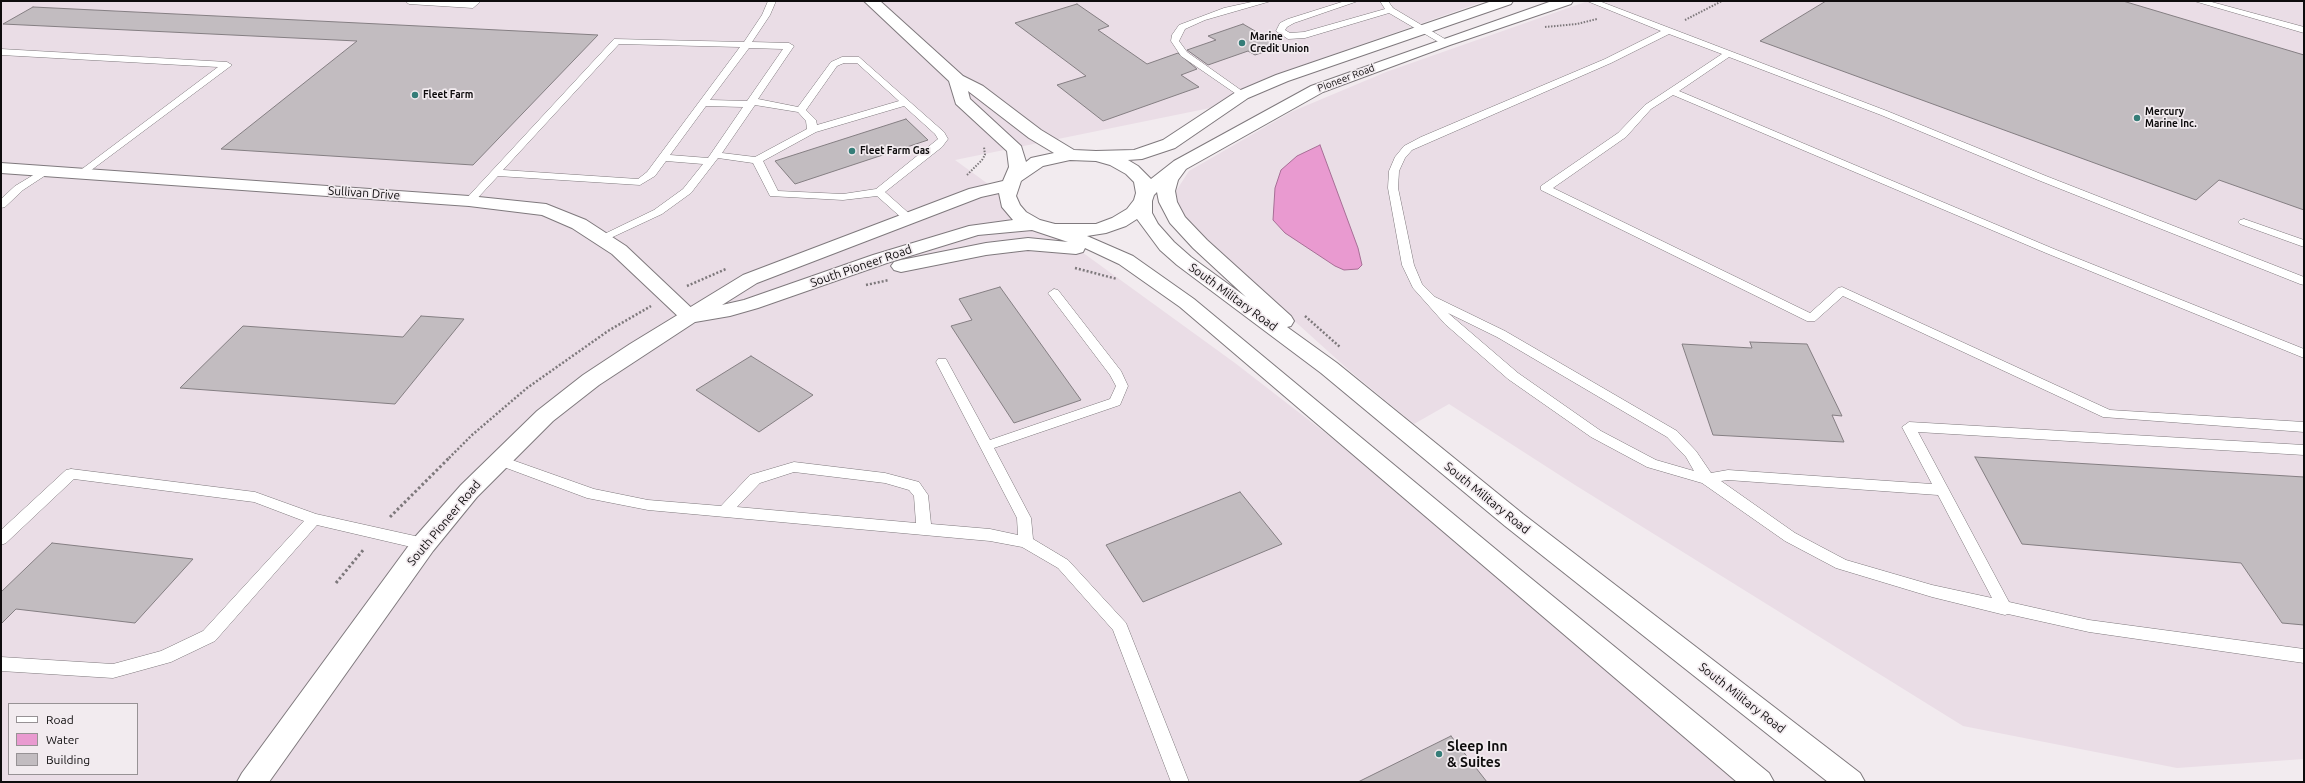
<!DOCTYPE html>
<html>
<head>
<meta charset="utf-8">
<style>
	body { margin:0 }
	#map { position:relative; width:2305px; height:783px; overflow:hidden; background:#f2ebef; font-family:Ubuntu,sans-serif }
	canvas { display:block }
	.frame { position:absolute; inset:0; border:2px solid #0e0c0d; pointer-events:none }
	.legend { position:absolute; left:8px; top:703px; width:130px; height:72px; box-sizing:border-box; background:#f2ebef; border:1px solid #979295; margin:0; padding:5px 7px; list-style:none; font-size:12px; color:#0e0c0d }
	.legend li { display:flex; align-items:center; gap:8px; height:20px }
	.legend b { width:20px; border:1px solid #979295 }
</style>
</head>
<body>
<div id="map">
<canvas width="2305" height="783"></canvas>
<div class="frame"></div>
<ul class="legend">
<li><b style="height:5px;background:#fff"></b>Road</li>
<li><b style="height:11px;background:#e99ad0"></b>Water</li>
<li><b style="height:11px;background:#c2bcc0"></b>Building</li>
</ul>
</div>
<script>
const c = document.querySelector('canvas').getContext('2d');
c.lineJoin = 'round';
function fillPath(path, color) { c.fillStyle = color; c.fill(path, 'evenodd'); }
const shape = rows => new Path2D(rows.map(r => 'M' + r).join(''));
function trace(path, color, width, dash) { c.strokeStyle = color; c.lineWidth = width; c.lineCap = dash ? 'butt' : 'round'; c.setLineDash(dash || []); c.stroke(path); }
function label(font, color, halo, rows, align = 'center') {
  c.font = font + ' Ubuntu,sans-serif'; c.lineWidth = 3.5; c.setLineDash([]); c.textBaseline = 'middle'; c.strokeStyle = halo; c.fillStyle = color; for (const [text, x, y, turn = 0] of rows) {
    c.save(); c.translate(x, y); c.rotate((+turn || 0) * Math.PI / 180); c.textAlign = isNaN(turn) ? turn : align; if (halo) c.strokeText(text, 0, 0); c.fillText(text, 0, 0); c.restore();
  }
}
fillPath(shape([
	[1,1,1485,1,1283,72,1210,108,955,160,1235,363,1513,578,1759,782,1,782],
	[9,704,137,704,137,774,9,774],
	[1588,1,2304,1,2304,759,2177,768,1963,726,1575,485,1449,404,1414,424,1351,372,1207,242,1180,210,1175,197,1176,191,1189,171,1291,112,1386,72]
]), '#eadde6');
const water = shape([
	[1320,145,1358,248,1362,265,1358,269,1344,270,1335,266,1285,233,1273,220,1275,188,1281,170,1297,156,1320,145]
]);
fillPath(water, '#e99ad0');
trace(water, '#a76f96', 1);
const building = shape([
	[1826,1,2123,1,2304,55,2304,210,2219,180,2196,200,1760,41,1826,1],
	[1077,4,1109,26,1098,30,1147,64,1178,53,1197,69,1181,75,1199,87,1103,121,1057,85,1086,76,1015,23,1077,4],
	[33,7,379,24,598,35,473,165,221,149,357,41,3,24,33,7],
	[1243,24,1281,46,1255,55,1248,51,1208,65,1187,50,1216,40,1208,36,1243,24],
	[906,119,928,140,795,184,775,161,906,119],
	[1000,287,1081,400,1014,423,951,326,972,320,959,299,1000,287],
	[421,316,464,319,395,404,180,388,243,326,403,337,421,316],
	[1750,342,1807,344,1842,416,1832,415,1844,442,1713,435,1682,344,1752,348,1750,342],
	[751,356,813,395,759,432,696,390,751,356],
	[1975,457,2304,477,2304,625,2282,623,2241,563,2022,544,1975,457],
	[1240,492,1282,544,1143,602,1106,545,1240,492],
	[52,543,193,559,135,623,16,609,1,624,1,592,52,543],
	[1451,736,1487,782,1358,782,1451,736]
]);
fillPath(building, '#c2bcc0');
trace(building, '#857f83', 1);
const service = shape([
	[405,1,471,2,481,1,473,8,409,4,405,1],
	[768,1,776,1,770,15,752,42,789,43,794,46,758,99,798,107,831,62,842,57,859,57,944,132,948,139,942,147,885,192,912,216,912,220,904,220,877,196,843,200,770,196,753,163,718,158,691,193,662,214,602,242,596,239,598,237,654,210,683,189,703,164,666,161,655,176,640,185,498,176,473,203,465,203,464,201,614,39,744,42,762,15,768,1],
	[619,44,740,47,647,172,638,179,503,170,619,44],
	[749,48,783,49,747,101,710,100,749,48],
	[844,63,857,63,899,101,817,125,816,120,806,110,837,66,844,63],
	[755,105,798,112,806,121,807,129,755,157,722,153,755,105],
	[706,106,743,107,708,158,670,155,706,106],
	[904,106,935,134,938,139,876,189,843,194,778,191,763,161,816,132,904,106],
	[1256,1,1271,1,1205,20,1185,29,1179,41,1187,52,1245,93,1245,97,1242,98,1181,56,1171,41,1172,35,1179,25,1224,8,1256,1],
	[1345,1,1358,1,1294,23,1287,27,1285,30,1290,33,1304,32,1385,9,1380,1,1388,1,1393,8,1450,42,1442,44,1389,13,1305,38,1288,39,1276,31,1280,23,1288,19,1345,1],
	[1587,1,1599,1,1887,111,2046,176,2304,277,2304,285,2300,284,2038,180,1881,115,1729,57,1679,91,2054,249,2304,349,2304,358,2046,253,1673,95,1651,109,1626,137,1553,188,1810,313,1838,288,1842,287,2110,410,2304,422,2304,432,2103,417,1843,296,1815,321,1807,321,1541,190,1541,186,1618,133,1645,105,1722,54,1669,34,1611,63,1412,150,1405,158,1399,171,1398,188,1414,265,1422,284,1435,297,1505,331,1677,431,1696,451,1711,473,1728,470,1932,484,1902,427,1909,422,2304,445,2304,455,1918,432,2009,602,2089,620,2304,649,2304,663,2089,632,2008,614,2005,615,1932,597,1836,568,1785,541,1702,483,1647,467,1591,437,1508,379,1445,324,1413,288,1402,265,1388,188,1389,171,1395,157,1404,146,1421,137,1605,59,1661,31,1587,1],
	[1448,313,1497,337,1667,437,1686,457,1694,471,1656,460,1601,431,1518,373,1448,313],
	[1728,480,1938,495,1992,598,1932,585,1846,560,1795,533,1721,481,1728,480],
	[2194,1,2208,1,2304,27,2304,33,2194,1],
	[1,49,227,62,232,65,82,177,78,176,78,172,218,67,1,55,1,49],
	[45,168,49,169,49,173,23,190,5,207,1,208,1,199,15,186,45,168],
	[2244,219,2304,240,2304,247,2240,224,2238,222,2240,220,2244,219],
	[1054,289,1058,290,1121,371,1128,386,1120,405,994,448,1031,518,1033,539,1068,560,1126,623,1189,782,1171,782,1113,630,1058,568,1022,547,990,541,648,510,587,498,493,463,491,460,493,457,498,455,594,489,648,500,721,506,750,475,794,462,885,473,919,482,928,495,931,524,990,529,1018,535,1017,518,936,362,938,359,946,359,990,440,1110,399,1116,386,1110,375,1048,293,1054,289],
	[794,472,885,483,909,490,914,496,916,523,737,507,760,483,794,472],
	[71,469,255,492,316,514,424,538,429,540,431,544,429,548,424,550,317,525,215,641,171,662,113,678,1,671,1,657,113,664,161,651,203,631,304,521,254,502,74,479,6,543,1,545,1,530,66,470,71,469]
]);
const minor = shape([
	[1,163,469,196,546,204,586,220,626,246,700,316,697,321,690,322,683,321,612,254,572,228,542,215,469,206,1,173,1,163]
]);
const secondary = shape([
	[864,1,880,1,963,76,983,86,1041,130,1074,150,1096,151,1134,150,1163,140,1236,92,1276,75,1492,1,1513,1,1511,4,1288,81,1248,98,1175,148,1142,159,1128,160,1138,166,1151,179,1174,161,1311,86,1552,1,1573,1,1571,4,1450,45,1323,92,1186,169,1178,180,1175,191,1177,202,1185,217,1207,240,1291,316,1294,321,1291,326,1287,327,1337,363,1523,514,1860,773,1865,782,1828,782,1505,526,1321,373,1177,265,1160,250,1137,219,1126,226,1106,233,1087,236,1133,256,1194,299,1522,571,1769,773,1774,782,1737,782,1180,307,1119,264,1085,248,1083,252,1076,254,1028,250,986,255,901,272,894,270,891,266,894,262,901,260,986,243,1028,238,1068,242,1032,230,978,235,887,263,758,308,730,316,695,322,599,385,553,421,477,497,433,551,269,782,237,782,242,773,415,537,461,485,537,411,583,375,630,344,743,275,969,189,1003,181,1009,167,1007,151,956,104,949,81,864,1],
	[968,91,1029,138,1054,153,1031,158,1026,162,1021,146,970,99,968,91],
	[1070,160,1096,161,1110,165,1126,174,1134,182,1136,193,1134,200,1127,209,1112,218,1096,224,1055,224,1040,220,1026,212,1020,205,1016,196,1021,181,1043,166,1070,160],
	[1157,192,1159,202,1170,223,1193,248,1246,297,1191,257,1174,242,1158,224,1152,213,1152,201,1154,195,1157,192],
	[999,193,1002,207,1013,220,969,226,873,255,744,300,722,305,757,283,981,197,999,193]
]);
trace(service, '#7f797d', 1);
trace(minor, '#7f797d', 2);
trace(secondary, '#7f797d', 2);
trace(shape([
	[1685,20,1722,1],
	[1545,27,1577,24,1597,19],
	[967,175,982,160,985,155,984,147]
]), '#7d787b', 2, [1.5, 1.5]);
trace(shape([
	[1075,268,1117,279],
	[866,285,889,280],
	[687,286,726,269],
	[1305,316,1340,347],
	[449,458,472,435,527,388,608,331,651,306]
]), '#7d787b', 2.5, [2, 2]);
trace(shape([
	[390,517,450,457],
	[336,583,364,549]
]), '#7d787b', 3, [2.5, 2.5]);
fillPath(service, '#fff');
fillPath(minor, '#fff');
fillPath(secondary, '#fff');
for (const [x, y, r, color] of [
	[1242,43,4,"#357d78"],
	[415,95,4,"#357d78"],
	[2137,118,4,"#357d78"],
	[852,151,4,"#357d78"],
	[1439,754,4,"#357d78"]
]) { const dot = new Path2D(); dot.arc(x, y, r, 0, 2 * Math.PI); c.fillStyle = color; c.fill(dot); trace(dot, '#f2ebef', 1.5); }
label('bold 10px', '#0e0c0d', '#f2ebef', [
	["Marine",1250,37],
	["Credit Union",1250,49],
	["Fleet Farm",423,95],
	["Mercury",2145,112],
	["Marine Inc.",2145,124],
	["Fleet Farm Gas",860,151]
], 'left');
label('10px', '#0e0c0d', '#f2ebef', [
	["Pioneer Road",1346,78,-21]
]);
label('12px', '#0e0c0d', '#f2ebef', [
	["Sullivan Drive",364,193,4],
	["South Pioneer Road",861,266,-19],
	["South Military Road",1233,297,36],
	["South Military Road",1487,498,39],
	["South Pioneer Road",444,523,-50],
	["South Military Road",1742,698,38]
]);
label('bold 14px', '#0e0c0d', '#f2ebef', [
	["Sleep Inn",1447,746],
	["& Suites",1447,762]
], 'left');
</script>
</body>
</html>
